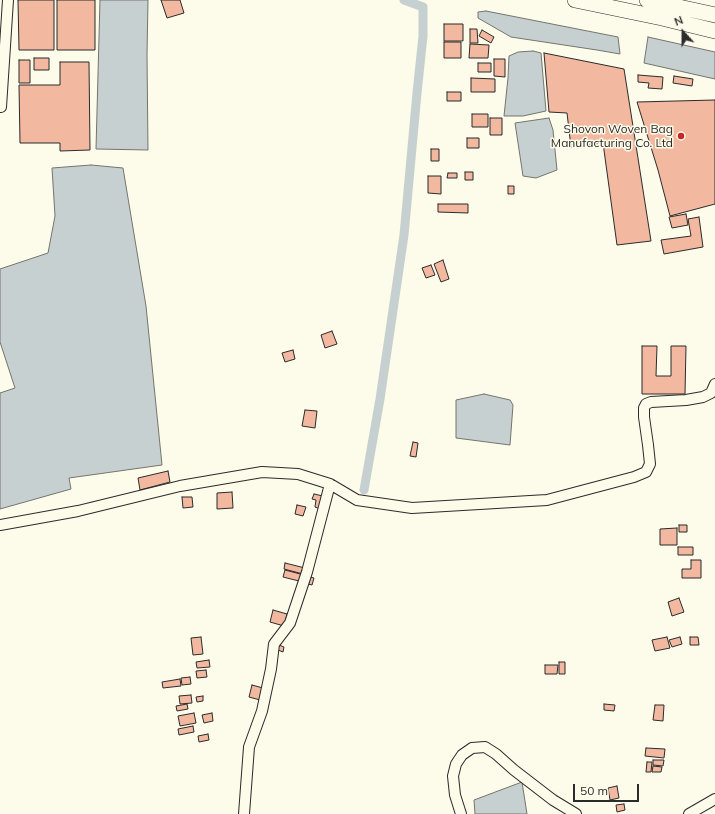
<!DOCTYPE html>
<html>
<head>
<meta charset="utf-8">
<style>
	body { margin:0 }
	#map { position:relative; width:715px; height:814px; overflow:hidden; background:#fdfbea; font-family:Mulish,sans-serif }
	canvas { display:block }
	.north { position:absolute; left:663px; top:12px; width:40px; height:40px; -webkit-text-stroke:3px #fdfbea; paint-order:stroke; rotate:339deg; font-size:11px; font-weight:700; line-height:16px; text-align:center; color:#2b2b2b }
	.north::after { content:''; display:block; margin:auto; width:14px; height:18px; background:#2b2b2b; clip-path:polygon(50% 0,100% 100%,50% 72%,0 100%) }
	.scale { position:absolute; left:573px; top:784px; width:66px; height:18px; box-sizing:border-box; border:2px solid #2b2b2b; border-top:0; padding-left:5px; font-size:12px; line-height:14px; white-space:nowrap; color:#2b2b2b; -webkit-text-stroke:3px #fdfbea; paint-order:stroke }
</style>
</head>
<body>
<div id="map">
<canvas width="715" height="814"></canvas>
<div class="north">N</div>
<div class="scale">50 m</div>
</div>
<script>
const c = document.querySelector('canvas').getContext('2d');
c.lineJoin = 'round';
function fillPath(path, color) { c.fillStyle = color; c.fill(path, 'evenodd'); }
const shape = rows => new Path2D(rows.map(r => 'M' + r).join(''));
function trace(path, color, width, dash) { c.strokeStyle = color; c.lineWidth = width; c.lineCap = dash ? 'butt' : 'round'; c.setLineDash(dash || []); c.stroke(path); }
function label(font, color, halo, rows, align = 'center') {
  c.font = font + ' Mulish,sans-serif'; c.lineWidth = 3; c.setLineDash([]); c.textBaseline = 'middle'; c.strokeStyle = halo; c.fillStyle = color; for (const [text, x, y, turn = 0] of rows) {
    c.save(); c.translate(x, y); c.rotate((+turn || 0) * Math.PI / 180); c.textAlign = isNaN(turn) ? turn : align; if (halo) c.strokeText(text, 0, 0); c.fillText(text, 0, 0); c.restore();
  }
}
const water = shape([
	[100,0,148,0,147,55,148,150,96,149,100,0],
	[486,11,618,37,620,54,597,50,511,37,478,18,478,12,486,11],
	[648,37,715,52,715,79,644,63,648,37],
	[533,51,541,53,546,111,523,116,504,116,508,78,509,56,518,52,533,51],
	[549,118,553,130,557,170,536,178,523,176,515,123,549,118],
	[91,165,123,168,146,306,162,465,69,478,71,489,0,509,0,393,15,388,0,342,0,269,48,253,55,216,52,168,91,165],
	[484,394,510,400,513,405,510,445,456,438,456,400,484,394],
	[522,782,527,814,475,814,474,800,522,782]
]);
fillPath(water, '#c7d0d0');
trace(water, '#74746e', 1);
trace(shape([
	[364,490,380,399,404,235,417,93,423,36,423,7,404,0]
]), '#c7d0d0', 9);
const building = shape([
	[18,0,54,0,54,50,19,50,18,0],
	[57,0,95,0,95,50,57,50,57,0],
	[161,0,180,0,184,13,167,18,161,0],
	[444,24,463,24,463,41,444,41,444,24],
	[470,29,477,29,478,43,470,43,470,29],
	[482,30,494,37,491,43,479,36,482,30],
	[444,42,461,42,461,58,444,58,444,42],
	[470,44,489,45,488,58,469,58,470,44],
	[544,53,624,69,651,241,617,245,603,143,571,147,567,113,549,112,544,53],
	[34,58,49,58,49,70,34,70,34,58],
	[494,59,505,59,505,77,494,76,494,59],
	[19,60,30,60,30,83,19,83,19,60],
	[60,62,89,62,90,150,60,151,60,143,20,143,19,85,60,85,60,62],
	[478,63,491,63,491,72,478,72,478,63],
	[638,75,663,77,662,89,648,88,649,83,638,82,638,75],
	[674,76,693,79,692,86,673,83,674,76],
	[471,78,495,79,495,92,471,92,471,78],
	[447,92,461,92,461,101,447,101,447,92],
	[715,100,715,204,670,216,658,170,637,102,715,100],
	[472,114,488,114,488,127,472,127,472,114],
	[490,118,502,118,502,135,490,135,490,118],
	[467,138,479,138,479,148,467,148,467,138],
	[431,149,439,149,439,161,431,161,431,149],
	[465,172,473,172,473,180,465,180,465,172],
	[448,173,457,173,457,178,447,178,448,173],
	[428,176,441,176,441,194,428,193,428,176],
	[508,186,514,186,514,194,508,194,508,186],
	[438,204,468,204,468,213,438,212,438,204],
	[686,214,688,225,672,228,669,217,686,214],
	[699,217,703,247,664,254,661,240,691,236,688,219,699,217],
	[443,260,449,279,441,282,434,264,443,260],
	[431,265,435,275,426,278,422,268,431,265],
	[332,331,337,344,325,348,321,335,332,331],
	[642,346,657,346,656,376,671,376,671,346,686,346,685,394,642,394,642,346],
	[293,350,295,359,285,362,282,353,293,350],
	[305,410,317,411,315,428,302,426,305,410],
	[413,442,418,443,416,457,410,456,413,442],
	[168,471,170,482,140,490,138,478,168,471],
	[232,492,233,508,217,509,217,493,232,492],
	[314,494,323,496,320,509,315,507,316,500,312,499,314,494],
	[182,497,192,497,193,507,183,508,182,497],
	[297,505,306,507,303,516,295,514,297,505],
	[679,525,687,525,687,532,679,532,679,525],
	[677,528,677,545,660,545,660,529,677,528],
	[678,547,693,547,693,555,678,555,678,547],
	[691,560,701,560,701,578,682,578,682,569,691,569,691,560],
	[285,563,305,568,303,574,284,569,285,563],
	[285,570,304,575,303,582,283,577,285,570],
	[306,576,314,578,312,585,304,583,306,576],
	[679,598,684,612,672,616,668,602,679,598],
	[273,610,287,614,284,626,270,622,273,610],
	[201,637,203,654,193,655,191,638,201,637],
	[667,637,670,648,655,651,652,640,667,637],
	[680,637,682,644,672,647,669,640,680,637],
	[690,637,698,637,699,645,690,645,690,637],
	[279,645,284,647,283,652,278,650,279,645],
	[209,660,210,667,197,668,196,662,209,660],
	[559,662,565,662,565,674,559,674,559,662],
	[545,665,558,665,557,674,545,674,545,665],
	[206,670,207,677,197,678,196,671,206,670],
	[190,677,191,684,182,685,181,678,190,677],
	[180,679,181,686,163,688,162,682,180,679],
	[252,685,263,688,260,700,249,697,252,685],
	[191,695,192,703,180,704,179,696,191,695],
	[203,696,203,701,197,702,196,697,203,696],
	[187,704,188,709,177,711,176,706,187,704],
	[604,704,615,705,614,711,604,710,604,704],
	[655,705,664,705,663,721,653,720,655,705],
	[194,713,196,723,180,726,178,716,194,713],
	[212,713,213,721,204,723,202,715,212,713],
	[193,726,194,732,179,735,178,729,193,726],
	[208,734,209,740,199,742,198,736,208,734],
	[646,748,665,749,664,758,645,756,646,748],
	[653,760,664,760,663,766,653,765,653,760],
	[647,762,652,762,651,772,646,772,647,762],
	[653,766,662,767,661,772,652,772,653,766],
	[617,786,619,798,610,800,608,788,617,786],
	[624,804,625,810,617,812,616,805,624,804]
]);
fillPath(building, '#f2b8a0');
trace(building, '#2b2b2b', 1);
const minor = shape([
	[1,107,8,0],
	[0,525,78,511,180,486,262,472,298,474,330,484,357,500,412,508,547,500,634,477,646,472,650,464,648,445,644,417,644,408,646,404,651,402,686,400,703,397,711,393,715,384],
	[244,814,249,747,262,711,271,669,274,644,290,623,307,572,330,484],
	[461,814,455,795,453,776,456,764,462,755,472,748,485,747,496,754,514,770,553,800,576,814],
	[689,814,715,799]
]);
const highway = shape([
	[575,0,662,18,715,31],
	[647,0,715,15]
]);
trace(minor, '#2b2b2b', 12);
trace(highway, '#2b2b2b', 16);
trace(minor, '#fdfbea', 10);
trace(highway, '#fdfbea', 15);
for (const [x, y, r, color] of [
	[681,136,4,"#c62828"]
]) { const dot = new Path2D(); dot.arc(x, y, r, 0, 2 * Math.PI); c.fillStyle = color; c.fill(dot); trace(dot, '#fdfbea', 1.5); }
label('12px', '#2b2b2b', '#fdfbea', [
	["Shovon Woven Bag",673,129],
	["Manufacturing Co. Ltd",673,143]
], 'right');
</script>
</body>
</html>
